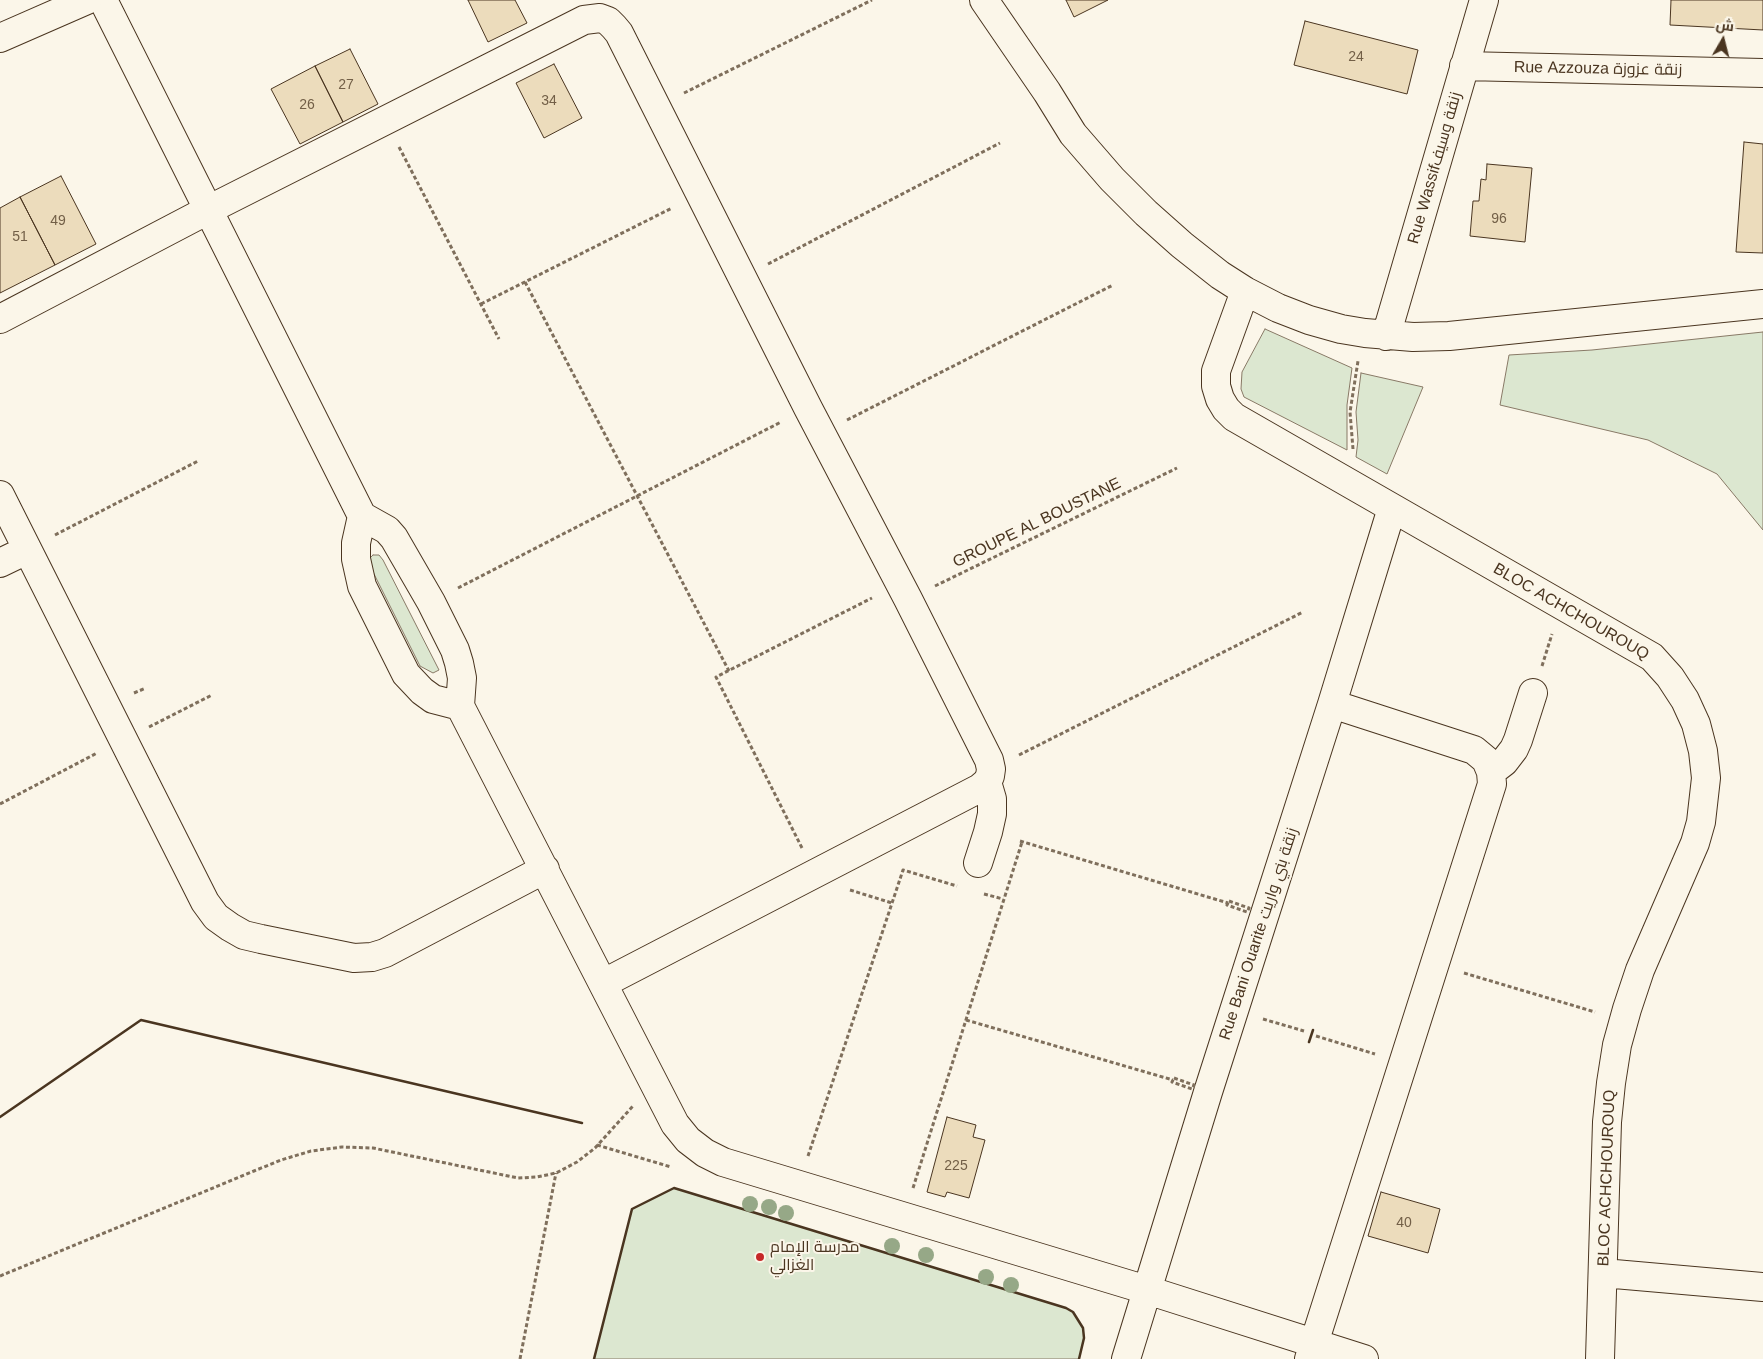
<!DOCTYPE html>
<html>
<head>
<meta charset="utf-8">
<style>
	body { margin:0 }
	#map { position:relative; width:1763px; height:1359px; overflow:hidden; background:#fbf6e9; font-family:Helvetica,Cairo,sans-serif }
	canvas { display:block }
	.north { position:absolute; left:1698px; top:15px; width:50px; height:50px; -webkit-text-stroke:4px #fbf6e9; paint-order:stroke; rotate:8deg; font-size:14px; font-weight:700; line-height:20px; text-align:center; color:#4a3520 }
	.north::after { content:''; display:block; margin:auto; width:18px; height:22px; background:#4a3520; clip-path:polygon(50% 0,100% 100%,50% 72%,0 100%) }
</style>
</head>
<body>
<div id="map">
<canvas width="1763" height="1359"></canvas>
<div class="north">ش</div>
</div>
<script>
const c = document.querySelector('canvas').getContext('2d');
c.lineJoin = 'round';
function fillPath(path, color) { c.fillStyle = color; c.fill(path, 'evenodd'); }
const shape = rows => new Path2D(rows.map(r => 'M' + r).join(''));
function trace(path, color, width, dash) { c.strokeStyle = color; c.lineWidth = width; c.lineCap = dash ? 'butt' : 'round'; c.setLineDash(dash || []); c.stroke(path); }
function label(font, color, halo, rows, align = 'center') {
  c.font = font + ' Helvetica,Cairo,sans-serif'; c.lineWidth = 4; c.setLineDash([]); c.textBaseline = 'middle'; c.strokeStyle = halo; c.fillStyle = color; for (const [text, x, y, turn = 0] of rows) {
    c.save(); c.translate(x, y); c.rotate((+turn || 0) * Math.PI / 180); c.textAlign = isNaN(turn) ? turn : align; if (halo) c.strokeText(text, 0, 0); c.fillText(text, 0, 0); c.restore();
  }
}
const green = shape([
	[1265,329,1352,368,1347,405,1347,450,1244,397,1241,389,1242,372,1265,329],
	[1763,332,1763,530,1717,474,1648,440,1500,405,1509,355,1592,350,1763,332],
	[1361,373,1423,387,1387,474,1356,457,1358,440,1356,412,1361,373],
	[373,555,379,555,383,560,439,670,433,673,420,666,369,564,369,559,373,555],
	[674,1188,1066,1308,1073,1312,1083,1328,1084,1338,1079,1359,594,1359,632,1209,674,1188]
]);
fillPath(green, '#dce7d0');
trace(green, '#887966', 1);
const building = shape([
	[468,0,515,0,527,23,488,42,468,0],
	[1066,0,1108,0,1074,17,1066,0],
	[1671,0,1763,0,1763,30,1670,25,1671,0],
	[1305,21,1418,50,1407,94,1294,65,1305,21],
	[350,49,378,104,343,122,315,66,350,49],
	[554,64,582,118,544,138,516,83,554,64],
	[315,66,343,122,300,144,271,89,315,66],
	[1744,142,1763,144,1763,253,1736,252,1744,142],
	[1487,164,1532,168,1525,242,1470,236,1473,201,1479,201,1481,179,1486,180,1487,164],
	[61,176,96,244,55,265,20,197,61,176],
	[20,197,55,265,0,293,0,208,20,197],
	[947,1117,976,1125,973,1137,985,1140,969,1198,947,1192,945,1197,927,1192,947,1117],
	[1381,1192,1440,1209,1428,1253,1368,1236,1381,1192]
]);
fillPath(building, '#ecdcbc');
trace(building, '#4a3520', 1);
const minor = shape([
	[103,0,362,516,387,530,394,538,431,602,455,650,459,663,462,678,460,706,675,1124,688,1140,705,1153,723,1162,1147,1290,1364,1359],
	[984,0,1047,92,1073,134,1112,179,1146,213,1182,245,1220,275,1245,291,1278,308,1309,320,1341,329,1365,333,1413,337,1449,336,1763,304],
	[1464,66,1763,73],
	[1245,291,1216,371,1216,386,1220,399,1226,409,1234,417,1652,657,1670,677,1685,700,1696,724,1703,751,1706,778,1701,822,1695,843,1640,970,1627,1009,1617,1045,1611,1083,1607,1122,1600,1359],
	[0,319,208,210,584,20,600,18,608,21,614,27,619,33,808,408,908,599,989,760,991,769,990,776,987,782,980,788,604,983],
	[1386,336,1484,0],
	[0,495,205,902,216,917,230,927,244,935,261,939,354,958,372,957,385,953,545,869],
	[362,516,356,543,356,559,362,586,406,674,422,691,433,699,460,706],
	[0,563,27,550],
	[1491,772,1504,762,1514,749,1518,740,1533,693],
	[978,863,988,832,992,814,992,799,987,782],
	[1603,1273,1763,1287],
	[1126,1359,1208,1092,1332,704,1392,508],
	[1309,1359,1492,784,1491,772,1486,760,1474,750,1332,704]
]);
const major = shape([
	[0,38,87,0]
]);
trace(minor, '#4a3520', 30);
trace(major, '#4a3520', 30);
trace(shape([
	[684,93,872,0],
	[399,147,499,339],
	[768,264,1000,143],
	[525,282,729,671],
	[481,304,672,208],
	[847,420,1113,285],
	[1353,449,1350,412,1358,361],
	[55,535,198,461],
	[935,586,1177,468],
	[458,588,781,422],
	[1542,666,1552,634],
	[134,693,146,688],
	[149,727,212,695],
	[1019,755,1303,612],
	[0,804,97,753],
	[1020,841,1228,903],
	[802,848,716,677,872,598],
	[850,890,892,903],
	[984,894,1003,899],
	[1229,901,1249,908,1247,912,1227,905,1229,901],
	[1464,973,1595,1012],
	[1263,1019,1304,1031],
	[966,1020,1173,1080],
	[1316,1036,1375,1054],
	[1174,1078,1194,1085,1192,1089,1172,1082,1174,1078],
	[597,1145,671,1167],
	[808,1156,903,870,957,886],
	[913,1188,1022,842],
	[0,1276,254,1171,281,1160,311,1151,342,1147,373,1148,518,1178,537,1177,556,1173,577,1162,595,1148,633,1106],
	[520,1359,556,1173]
]), '#7f6f5c', 3, [4, 2.5]);
trace(minor, '#fbf6e9', 28);
trace(major, '#fbf6e9', 28);
trace(shape([
	[1309,1042,1313,1030],
	[0,1117,141,1020,582,1123],
	[594,1359,632,1209,674,1188,1066,1308,1073,1312,1083,1328,1084,1338,1079,1359]
]), '#4a3520', 2.5);
c.fillStyle = '#96a887';
for (const [x, y] of [
	[750,1204],
	[769,1207],
	[786,1213],
	[892,1246],
	[926,1255],
	[986,1277],
	[1011,1285]
]) { c.beginPath(); c.arc(x, y, 8, 0, 2 * Math.PI); c.fill(); }
for (const [x, y, r, color] of [
	[760,1257,5,"#c62828"]
]) { const dot = new Path2D(); dot.arc(x, y, r, 0, 2 * Math.PI); c.fillStyle = color; c.fill(dot); trace(dot, '#fbf6e9', 2); }
label('14px', '#725f47', null, [
	["24",1356,57],
	["27",346,85],
	["34",549,101],
	["26",307,105],
	["96",1499,219],
	["49",58,221],
	["51",20,237],
	["225",956,1166],
	["40",1404,1223]
]);
label('16px', '#4a3520', '#fbf6e9', [
	["Rue Azzouza زنقة عزوزة",1598,69,1],
	["Rue Wassifزنقة وسيف",1435,168,-74],
	["GROUPE AL BOUSTANE",1037,523,-26],
	["BLOC ACHCHOUROUQ",1571,612,30],
	["Rue Bani Ouarite زنقة بني واريت",1259,934,-72],
	["BLOC ACHCHOUROUQ",1607,1178,-88]
]);
label('16px', '#4a3520', '#fbf6e9', [
	["مدرسة الإمام",770,1248],
	["الغزالي",770,1266]
], 'left');
</script>
</body>
</html>
